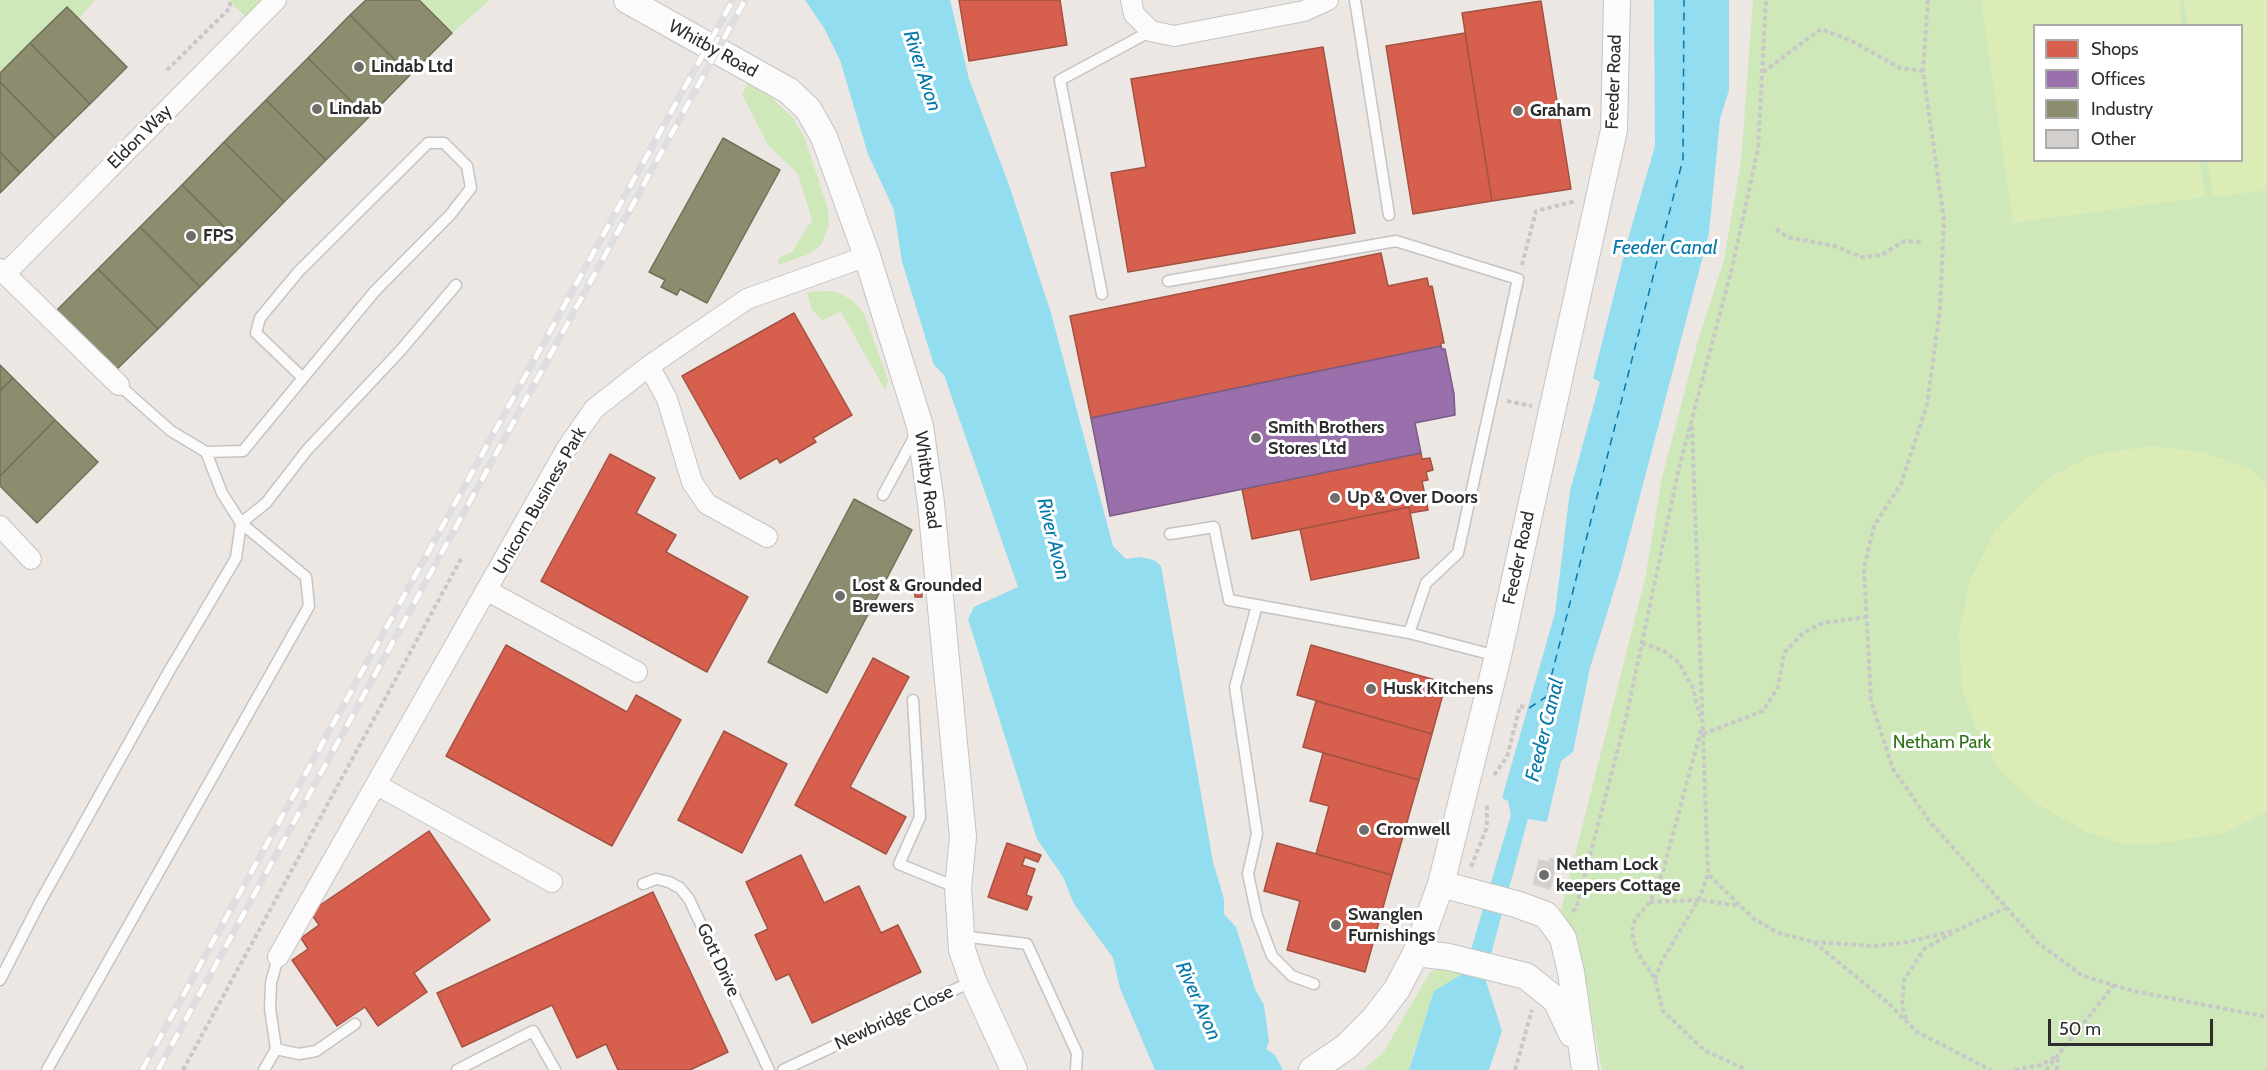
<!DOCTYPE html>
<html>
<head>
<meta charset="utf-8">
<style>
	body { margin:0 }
	#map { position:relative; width:2267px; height:1070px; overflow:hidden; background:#ece7e2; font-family:Cabin,sans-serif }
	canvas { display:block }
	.legend { position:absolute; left:2033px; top:24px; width:210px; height:138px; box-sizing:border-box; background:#fff; border:2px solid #ababab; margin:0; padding:8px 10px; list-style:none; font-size:18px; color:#2d2d2d }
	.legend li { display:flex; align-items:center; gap:12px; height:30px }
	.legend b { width:30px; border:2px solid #ababab }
	.scale { position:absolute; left:2048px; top:1019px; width:165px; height:27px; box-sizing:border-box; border:3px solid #2d2d2d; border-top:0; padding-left:8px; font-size:18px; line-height:21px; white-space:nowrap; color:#2d2d2d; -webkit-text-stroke:4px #fff; paint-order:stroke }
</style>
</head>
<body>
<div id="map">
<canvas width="2267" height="1070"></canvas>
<ul class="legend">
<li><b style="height:16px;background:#d6604d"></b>Shops</li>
<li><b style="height:16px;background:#9970ab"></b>Offices</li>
<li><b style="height:16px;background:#8c8c6e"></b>Industry</li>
<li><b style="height:16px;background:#d2cfcc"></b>Other</li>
</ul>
<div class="scale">50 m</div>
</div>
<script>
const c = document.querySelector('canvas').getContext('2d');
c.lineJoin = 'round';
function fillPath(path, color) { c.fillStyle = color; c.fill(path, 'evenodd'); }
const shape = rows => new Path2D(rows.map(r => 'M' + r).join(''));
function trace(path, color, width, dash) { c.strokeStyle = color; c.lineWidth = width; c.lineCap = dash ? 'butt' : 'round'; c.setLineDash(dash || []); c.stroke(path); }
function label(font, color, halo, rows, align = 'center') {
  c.font = font + ' Cabin,sans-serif'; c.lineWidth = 6; c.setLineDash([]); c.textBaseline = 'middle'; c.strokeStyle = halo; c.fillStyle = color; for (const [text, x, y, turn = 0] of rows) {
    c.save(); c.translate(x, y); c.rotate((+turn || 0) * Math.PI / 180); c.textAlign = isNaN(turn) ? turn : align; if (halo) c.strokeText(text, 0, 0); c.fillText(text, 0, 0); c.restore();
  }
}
fillPath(shape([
	[0,0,95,0,79,19,67,7,0,73],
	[228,0,264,0,246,17],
	[419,0,490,0,452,33],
	[1753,0,2267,0,2267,1070,1602,1070,1577,940,1560,914,1645,579,1662,478,1698,340,1724,260,1741,161],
	[2034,26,2242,26,2242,160,2034,160],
	[748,84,771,97,793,118,805,139,828,209,829,225,822,244,809,254,778,265,778,258,792,252,812,220,798,174,768,145,742,94],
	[827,291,837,292,852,300,864,313,888,380,885,390,841,312,822,320,812,310,807,292],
	[1442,967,1464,973,1414,1050,1409,1070,1363,1070,1383,1053,1430,972]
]), '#cfe8ba');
fillPath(shape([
	[1981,0,2179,0,2182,25,2034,26,2034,160,2200,161,2205,197,2013,223],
	[2184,0,2267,0,2267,190,2213,197,2208,161,2242,160,2242,26,2188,25],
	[2153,446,2205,453,2249,469,2267,483,2267,812,2224,833,2155,844,2119,843,2084,831,2031,800,2000,770,1978,733,1962,690,1959,635,1970,581,1995,530,2047,479,2095,454]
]), '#dcecb7');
fillPath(shape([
	[805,0,950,0,969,79,1009,185,1051,313,1113,546,1126,559,1141,557,1154,560,1161,566,1213,862,1224,899,1224,914,1236,927,1255,989,1264,1005,1269,1042,1266,1049,1275,1055,1283,1070,1155,1070,1120,988,1113,958,1074,904,1063,877,1037,839,968,619,974,607,1018,587,944,375,934,365,902,262,894,210,868,154,840,60,824,28],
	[1654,0,1729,0,1729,90,1720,119,1709,233,1621,568,1590,668,1573,752,1561,761,1547,822,1528,819,1494,943,1485,978,1502,1031,1489,1070,1409,1070,1434,991,1464,973,1511,815,1508,801,1502,798,1555,613,1570,491,1600,382,1593,378,1628,239,1655,146]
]), '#93ddf1');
const shops = shape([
	[959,0,1060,0,1067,45,969,61,959,0],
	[1541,1,1571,189,1492,201,1462,13,1541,1],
	[1465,33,1492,201,1413,214,1386,46,1465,33],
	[1323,47,1355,233,1128,272,1111,173,1146,167,1131,79,1323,47],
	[1381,253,1388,286,1427,278,1429,287,1432,286,1444,343,1441,343,1441,346,1091,418,1070,316,1381,253],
	[794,313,852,415,813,438,816,442,780,463,777,458,740,479,682,376,794,313],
	[1421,453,1422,459,1430,458,1433,470,1426,472,1428,480,1422,481,1428,510,1410,513,1409,507,1252,539,1242,489,1421,453],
	[610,454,655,478,636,513,676,535,666,552,748,597,707,672,541,581,610,454],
	[1409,507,1419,558,1311,580,1300,529,1409,507],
	[914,583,921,583,922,597,915,597,914,583],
	[506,645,627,712,636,695,681,720,612,846,446,756,506,645],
	[1311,645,1446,683,1432,734,1297,695,1311,645],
	[873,658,909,677,850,787,906,817,886,854,795,805,873,658],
	[1316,701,1432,734,1419,780,1303,747,1316,701],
	[724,731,787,764,742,853,678,820,724,731],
	[1323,753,1419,780,1392,875,1316,854,1329,806,1310,801,1323,753],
	[429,831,490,920,414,973,427,992,378,1026,365,1007,337,1026,292,960,308,949,301,938,319,925,310,912,429,831],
	[1007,843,1041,855,1038,862,1025,857,1022,865,1035,869,1026,895,1032,897,1027,910,988,897,1007,843],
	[1277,843,1392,875,1365,972,1287,950,1300,901,1264,891,1277,843],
	[801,855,824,903,859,886,881,933,898,925,921,972,812,1023,789,974,776,980,755,935,768,929,746,882,801,855],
	[653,892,728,1052,690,1070,618,1070,606,1044,577,1058,552,1005,462,1047,437,993,653,892]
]);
fillPath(shops, '#d6604d');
trace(shops, '#a35143', 1.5);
const offices = shape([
	[1441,346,1442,349,1445,349,1454,394,1455,415,1415,423,1421,453,1110,516,1091,418,1441,346]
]);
fillPath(offices, '#9970ab');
trace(offices, '#795c85', 1.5);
const industry = shape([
	[366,0,419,0,452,33,410,75,350,15,366,0],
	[67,7,127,67,90,104,30,43,67,7],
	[350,15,410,75,368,118,308,58,350,15],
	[30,43,90,104,55,138,0,82,0,73,30,43],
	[308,58,368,118,326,160,266,100,308,58],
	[0,82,55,138,20,173,0,152,0,82],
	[266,100,326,160,284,202,224,142,266,100],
	[723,138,780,170,707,303,680,289,677,295,661,287,665,280,649,272,723,138],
	[224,142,284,202,242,245,182,185,224,142],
	[0,152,20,173,0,193,0,152],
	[182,185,242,245,200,287,140,227,182,185],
	[140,227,200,287,158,329,98,269,140,227],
	[98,269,158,329,115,371,56,311,98,269],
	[0,365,13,378,0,391,0,365],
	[13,378,55,420,0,476,0,391,13,378],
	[55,420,98,462,37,523,0,486,0,476,55,420],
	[854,499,912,530,827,693,768,662,854,499]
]);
fillPath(industry, '#8c8c6e');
trace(industry, '#70705a', 1.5);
trace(shape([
	[1529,708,1546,697,1683,159,1684,0]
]), '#0579aa', 1.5, [8, 6]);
const building = shape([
	[1550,858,1556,860,1556,865,1550,889,1533,884,1539,860,1549,862,1550,858]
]);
fillPath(building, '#d2cfcc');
trace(building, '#d7d3ce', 1.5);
const service = shape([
	[1355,0,1389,215],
	[1168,281,1396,241,1518,279,1458,553,1426,583,1409,633],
	[1102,294,1060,80,1151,31],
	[119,385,171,431,206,452,243,451,303,378,375,291,450,215,471,188,467,166,444,143,428,143,299,271,260,318,256,333,303,378],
	[883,495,916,434],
	[1170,534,1214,527,1229,600,1409,633,1497,656],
	[1257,605,1235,687,1257,834,1248,874,1257,916,1272,956,1292,976,1314,984],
	[913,700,920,817,899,864,958,888],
	[643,884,656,879,669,882,680,888,689,899,769,1070],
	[961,936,1027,944,1077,1053,1076,1070],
	[0,980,40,902,168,673,236,558,241,523,266,503,307,450,401,350,456,285],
	[276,1049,270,1008,271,983,278,957],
	[47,1070,309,606,306,577,241,523,222,493,206,452],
	[264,1070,276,1049,299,1054,316,1051,355,1024],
	[457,1070,533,1031,555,1070],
	[783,1070,973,981]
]);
const minor = shape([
	[1131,0,1134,14,1151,31,1174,36,1304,11,1328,0],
	[0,269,119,385],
	[5,274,276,0],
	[649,366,667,399,692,482,707,504,767,537],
	[0,526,31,559],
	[488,591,637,672],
	[377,785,552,882],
	[278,957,567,448,594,409,649,366,747,299,867,256]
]);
const tertiary = shape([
	[627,0,789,91,808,109,824,137,867,256,920,426,931,503,963,837,958,888,962,950,973,981,1014,1070],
	[1441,884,1516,904,1546,915,1553,924,1563,938,1571,972,1585,1070],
	[1416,953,1449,957,1526,976,1556,1000,1572,1034],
	[1312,1070,1346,1047,1374,1019,1397,989,1416,953,1441,884,1498,656,1614,130,1617,0]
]);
trace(service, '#c5c4c3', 13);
trace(minor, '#c5c4c3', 22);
trace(tertiary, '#c5c4c3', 28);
trace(shape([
	[1928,0,1923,71,1944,220,1940,309,1927,405,1901,484,1874,526,1864,568,1871,701,1893,769,1931,823,2038,943,2083,976,2134,991,2267,1017],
	[167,70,230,8,230,0],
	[1763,72,1821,29,1850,40,1900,68,1923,71],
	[1776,229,1787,237,1835,246,1861,257,1882,255,1904,241,1922,242],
	[1522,265,1536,211,1576,201],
	[1507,401,1532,406],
	[1692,426,1708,874,1753,918,1778,933,1814,942,1887,1002,1917,1032,1991,1070],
	[1642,643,1664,651,1679,663,1693,688,1700,717],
	[1701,730,1663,871,1650,902,1635,919,1632,933,1637,952,1655,979,1663,1011,1704,1050,1747,1070],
	[1703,734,1763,711,1778,687,1784,653,1803,633,1823,623,1866,617],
	[1494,775,1507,757,1520,706,1529,708],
	[1471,867,1487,827,1487,805],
	[1650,902,1699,900,1740,906],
	[1572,911,1576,909,1626,718,1679,468,1732,268,1758,149,1766,0],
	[1814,942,1876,946,1908,942,1952,931],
	[1655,979,1662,961,1700,897,1708,874],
	[1906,1019,1902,1006,1904,980,1924,949,1959,929,2008,907],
	[183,1070,461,559],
	[1515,1070,1532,1010],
	[2015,1070,2041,1065,2055,1057],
	[2046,1070,2114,985],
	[2057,1070,2058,1055]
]), '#c8c8c8', 4, [4.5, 3]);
trace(service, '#fcfbfb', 10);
trace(minor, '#fcfbfb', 20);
trace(tertiary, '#fcfbfb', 26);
const rail = shape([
	[142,1070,733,0],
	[158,1070,745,0]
]);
trace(rail, '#dedee0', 7);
trace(rail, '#fff', 4.5, [14]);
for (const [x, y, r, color] of [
	[359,67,6,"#706e6c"],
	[317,109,6,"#706e6c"],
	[1518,111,6,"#706e6c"],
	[191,236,6,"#706e6c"],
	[1256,438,6,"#706e6c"],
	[1335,498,6,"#706e6c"],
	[840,596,6,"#706e6c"],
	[1371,689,6,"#706e6c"],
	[1364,830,6,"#706e6c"],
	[1544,875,6,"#706e6c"],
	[1336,925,6,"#706e6c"]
]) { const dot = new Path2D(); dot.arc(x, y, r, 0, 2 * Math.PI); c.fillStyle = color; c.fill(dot); trace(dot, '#fff', 2); }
label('18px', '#2d2d2d', '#fff', [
	["Whitby Road",713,49,29],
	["Feeder Road",1614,82,-88],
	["Eldon Way",140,137,-45],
	["Whitby Road",927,480,82],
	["Unicorn Business Park",540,501,-60],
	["Feeder Road",1519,558,-78],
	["Gott Drive",718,960,65],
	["Newbridge Close",894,1018,-25]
]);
label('bold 18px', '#2d2d2d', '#fff', [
	["Lindab Ltd",371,67],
	["Lindab",329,109],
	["Graham",1530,111],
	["FPS",203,236],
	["Smith Brothers",1268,428],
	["Stores Ltd",1268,449],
	["Up & Over Doors",1347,498],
	["Lost & Grounded",852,586],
	["Brewers",852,607],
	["Husk Kitchens",1383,689],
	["Cromwell",1376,830],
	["Netham Lock",1556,865],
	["keepers Cottage",1556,886],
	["Swanglen",1348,915],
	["Furnishings",1348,936]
], 'left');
label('18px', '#2d7116', '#fff', [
	["Netham Park",1942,743]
]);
label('italic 20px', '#0579aa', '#fff', [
	["River Avon",922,71,72],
	["Feeder Canal",1665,248],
	["River Avon",1053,539,76],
	["Feeder Canal",1545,730,-76],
	["River Avon",1198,1001,66]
]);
</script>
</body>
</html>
